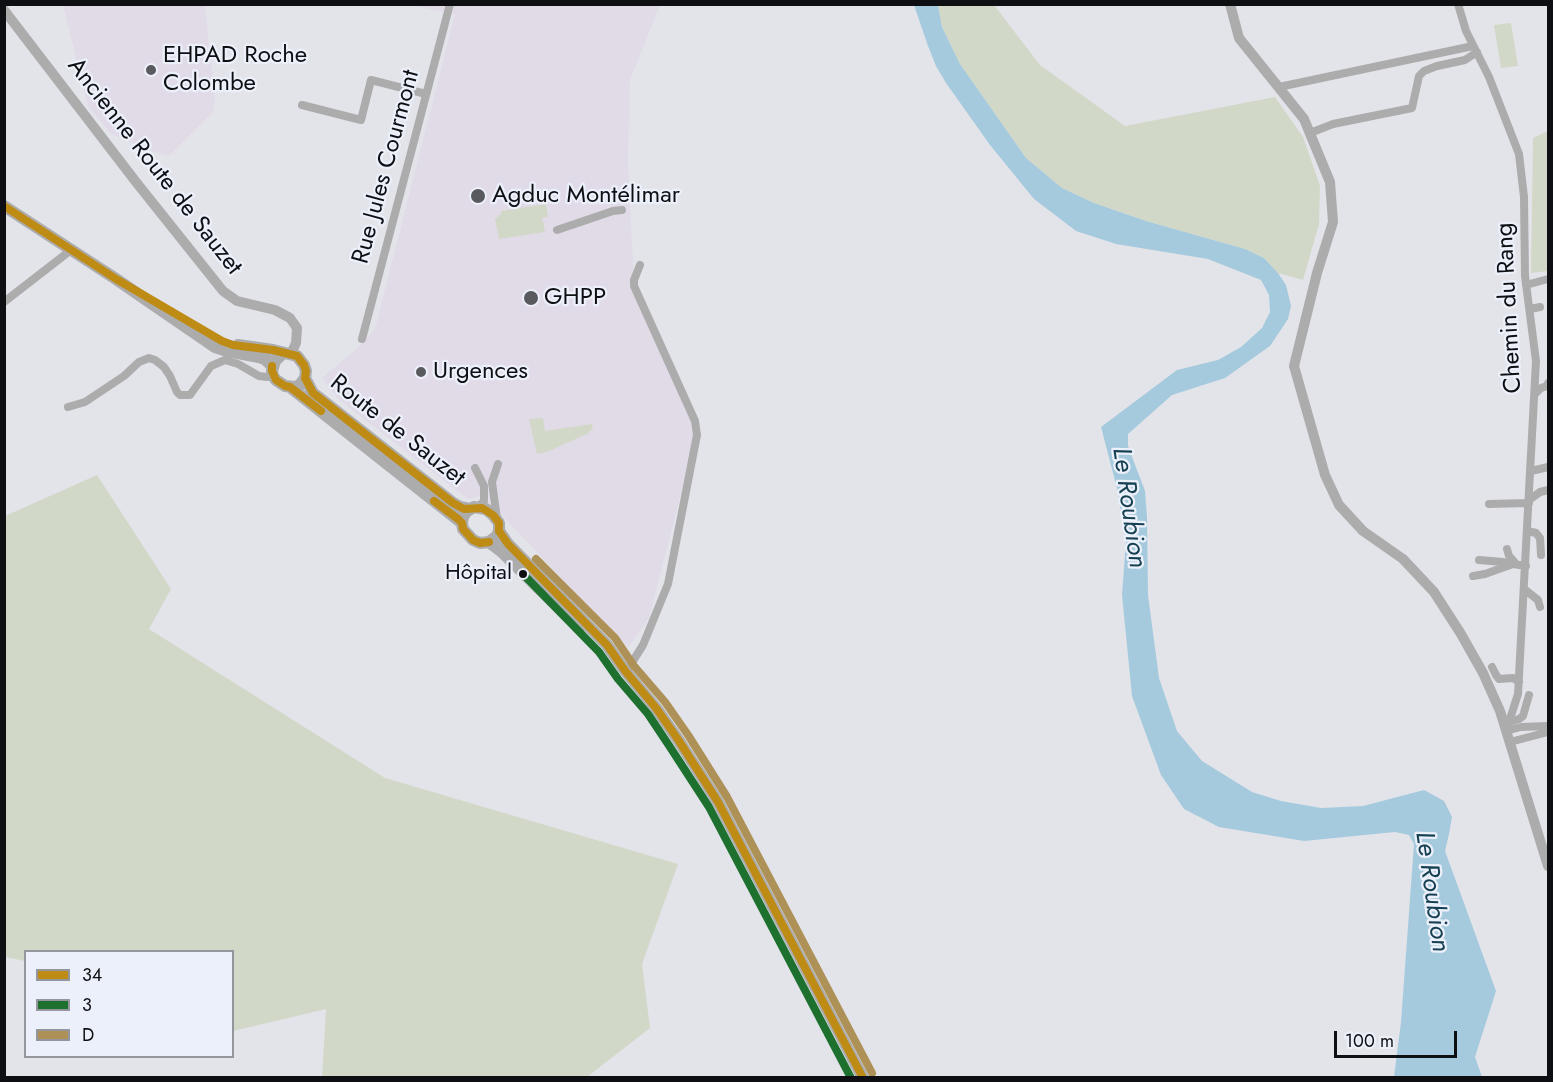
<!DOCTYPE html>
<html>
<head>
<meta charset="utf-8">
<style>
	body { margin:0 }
	#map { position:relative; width:1553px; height:1082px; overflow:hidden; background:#e2e4ea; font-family:Jost,sans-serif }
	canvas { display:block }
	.frame { position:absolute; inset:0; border:6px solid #0e0f12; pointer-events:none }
	.legend { position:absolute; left:24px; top:950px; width:210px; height:108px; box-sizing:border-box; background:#ecf0fa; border:2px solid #93969d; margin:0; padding:8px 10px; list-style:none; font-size:18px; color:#0e0f12 }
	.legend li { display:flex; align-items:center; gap:12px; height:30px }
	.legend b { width:30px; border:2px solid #93969d }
	.scale { position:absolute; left:1334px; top:1031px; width:123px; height:27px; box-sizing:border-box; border:3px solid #0e0f12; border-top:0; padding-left:8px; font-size:18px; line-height:21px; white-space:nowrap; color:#0e0f12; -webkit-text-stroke:4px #ecf0fa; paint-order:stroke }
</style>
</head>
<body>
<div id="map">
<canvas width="1553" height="1082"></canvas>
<div class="frame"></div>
<ul class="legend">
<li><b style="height:8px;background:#be8b14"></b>34</li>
<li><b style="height:8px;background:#1d702d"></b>3</li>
<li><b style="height:8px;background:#ae9156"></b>D</li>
</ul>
<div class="scale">100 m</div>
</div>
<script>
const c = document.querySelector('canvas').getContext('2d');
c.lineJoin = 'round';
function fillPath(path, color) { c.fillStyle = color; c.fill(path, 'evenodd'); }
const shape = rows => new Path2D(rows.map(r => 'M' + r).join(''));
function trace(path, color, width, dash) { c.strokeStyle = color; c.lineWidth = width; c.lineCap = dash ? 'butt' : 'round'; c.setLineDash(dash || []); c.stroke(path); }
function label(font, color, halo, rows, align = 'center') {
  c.font = font + ' Jost,sans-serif'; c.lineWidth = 4.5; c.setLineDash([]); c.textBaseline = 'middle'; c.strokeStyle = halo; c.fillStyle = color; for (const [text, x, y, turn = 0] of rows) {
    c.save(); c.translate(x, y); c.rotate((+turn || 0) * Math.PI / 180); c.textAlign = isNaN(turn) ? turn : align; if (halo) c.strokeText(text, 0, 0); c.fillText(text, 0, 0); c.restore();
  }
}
fillPath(shape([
	[63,5,205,5,215,100,213,112,169,156,148,150,110,133,88,106],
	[409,5,660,5,630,80,628,160,634,284,698,427,649,618,628,648,493,506,481,496,468,499,338,399,322,378,355,350,375,329,455,14]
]), '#e1dbe8');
fillPath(shape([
	[938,5,994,5,1040,65,1125,126,1275,97,1303,137,1320,186,1319,224,1303,280,1278,273,1264,258,1245,249,1146,221,1094,203,1062,188,1026,158,960,64,942,27],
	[1511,23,1518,66,1501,68,1494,25],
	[1548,131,1548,271,1531,273,1533,138],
	[546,204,548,217,542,218,545,232,499,239,495,219,501,214,501,211],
	[543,418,545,431,592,424,593,428,587,434,547,452,537,454,529,419],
	[97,475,171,589,149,629,385,778,678,864,642,964,650,1028,587,1077,322,1077,326,1009,233,1031,232,952,26,952,25,961,5,957,5,516]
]), '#d2d8c7');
fillPath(shape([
	[914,5,938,5,942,27,960,64,1026,158,1062,188,1094,203,1146,221,1245,249,1264,258,1278,273,1286,285,1291,306,1288,319,1270,346,1225,378,1172,395,1128,434,1128,446,1145,491,1147,517,1148,595,1159,678,1177,731,1202,761,1252,792,1281,801,1321,808,1363,806,1424,790,1444,801,1452,817,1449,834,1445,851,1496,991,1475,1057,1482,1077,1394,1077,1401,1022,1414,844,1409,835,1395,832,1304,841,1219,827,1184,809,1161,775,1132,696,1122,595,1126,541,1117,488,1101,427,1177,370,1218,360,1241,347,1262,328,1270,312,1269,295,1261,280,1208,259,1116,244,1076,231,1034,199,990,145,946,83,936,66,928,46]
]), '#a6cadd');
trace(shape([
	[1458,4,1466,31,1489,77,1519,154,1524,197,1525,276,1536,361,1518,694,1509,722,1504,725],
	[1279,87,1473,46],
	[302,105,361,120,371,80,426,94],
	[1310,133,1333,124,1412,108,1419,76,1424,71,1437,66,1465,60,1477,52],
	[557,230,613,211,622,210],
	[1526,285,1548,279],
	[4,302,71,250],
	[1530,309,1540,307],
	[362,339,450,4],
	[1535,394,1541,388,1547,386,1548,383],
	[68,407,85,402,124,376,139,362,149,358,155,360,164,367,170,376,177,392,180,395,190,395,211,366,225,360,238,364,259,376,267,377,273,376],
	[475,468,484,486,484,501,478,507],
	[1531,471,1548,467],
	[1529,500,1540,492,1548,490],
	[1489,504,1529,503],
	[497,519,492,482,498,464],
	[1528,531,1536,533,1540,538,1541,555],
	[1507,549,1509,556,1516,564],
	[1479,560,1503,562,1510,565],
	[1473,576,1485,574,1513,564,1526,566],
	[1524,589,1538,600,1540,607],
	[1492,667,1496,675,1499,679,1513,678,1519,682],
	[626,672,643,645,668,584,697,435,695,421,634,286,634,280,640,265],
	[1509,722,1519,719,1523,716,1529,695],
	[1506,731,1521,727,1548,726],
	[1510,742,1548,732]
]), '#adacad', 8);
trace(shape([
	[1230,4,1239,38,1304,119,1330,182,1333,222,1317,273,1294,366,1325,475,1339,505,1363,531,1403,559,1434,592,1461,634,1483,673,1500,711,1548,866],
	[4,10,136,182,223,291,237,301,275,310,290,318,297,328,296,343,291,354]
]), '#adacad', 10);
trace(shape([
	[4,206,116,279,215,347,227,351,259,357,265,359,272,366],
	[238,345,273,350,297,356,304,365,306,371,305,378,299,386,294,387,285,386,276,380,273,376,272,371,275,361,283,353],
	[305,378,313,393,453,503,460,507,470,509],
	[290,387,462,523],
	[474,507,486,509,493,515,499,523,499,531,497,536,489,542,480,543,473,540,463,529,462,523,463,517,466,512,474,507],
	[499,531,508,544,607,645,626,672,656,708,679,741,718,802,863,1078],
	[489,542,502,552,579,628]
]), '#acacad', 12);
trace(shape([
	[4,206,116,279,222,341,233,345,273,350,297,356,304,365,306,371,305,378,313,393,453,503,464,509,482,508,493,515,499,523,499,531],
	[272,366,272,371,276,380,285,386,290,387,321,411],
	[434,501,458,519,462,523,463,529,473,540,480,543,489,542],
	[499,531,508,544,607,645,626,672,656,708,679,741,718,802,863,1078]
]), '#be8b14', 8);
trace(shape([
	[522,573,599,652,618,679,648,714,670,747,709,807,851,1078]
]), '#1d702d', 8);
trace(shape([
	[536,559,615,638,634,666,665,702,688,735,727,797,872,1073]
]), '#ae9156', 8);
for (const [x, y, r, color] of [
	[151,70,6,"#585a5e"],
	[478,196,8,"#585a5e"],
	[531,298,8,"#585a5e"],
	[421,372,6,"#585a5e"],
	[523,574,5,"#0e0f12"]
]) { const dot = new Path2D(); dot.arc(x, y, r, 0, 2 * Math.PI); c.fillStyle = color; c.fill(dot); trace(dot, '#ecf0fa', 2); }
label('22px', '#0e0f12', '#ecf0fa', [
	["Hôpital",512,574]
], 'right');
label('24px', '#0e0f12', '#ecf0fa', [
	["EHPAD Roche",163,56],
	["Colombe",163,84],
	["Agduc Montélimar",492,196],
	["GHPP",544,298],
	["Urgences",433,372]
], 'left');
label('24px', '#0e0f12', '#ecf0fa', [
	["Ancienne Route de Sauzet",154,167,52],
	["Rue Jules Courmont",387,167,-75],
	["Chemin du Rang",1510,308,-93],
	["Route de Sauzet",397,431,38]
]);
label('italic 26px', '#143f51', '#ecf0fa', [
	["Le Roubion",1128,508,82],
	["Le Roubion",1431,892,82]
]);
</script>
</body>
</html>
